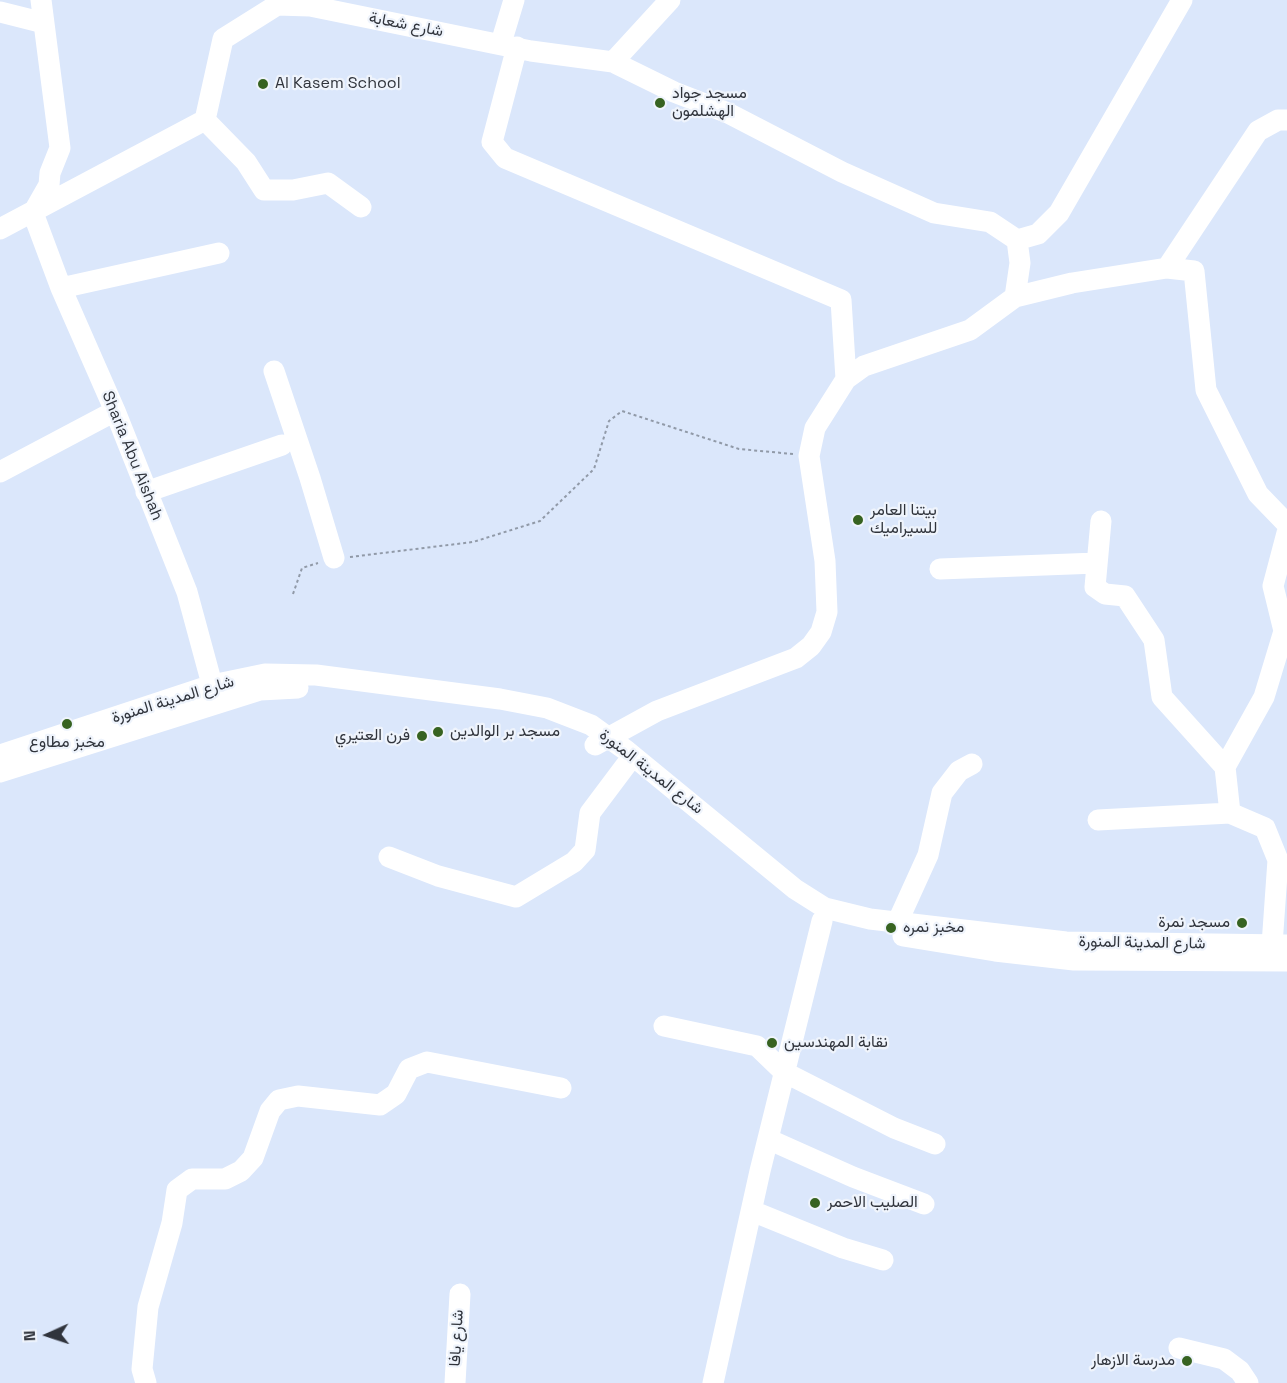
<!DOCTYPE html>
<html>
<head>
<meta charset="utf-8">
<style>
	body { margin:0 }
	#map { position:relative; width:1287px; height:1383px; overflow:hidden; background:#dbe7fb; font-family:"Space Grotesk",sans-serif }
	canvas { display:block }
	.north { position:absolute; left:18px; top:1305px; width:60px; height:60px; -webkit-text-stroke:4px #eff4fc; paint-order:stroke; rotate:267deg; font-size:16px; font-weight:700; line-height:24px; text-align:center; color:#30343c }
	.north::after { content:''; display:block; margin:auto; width:21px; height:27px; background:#30343c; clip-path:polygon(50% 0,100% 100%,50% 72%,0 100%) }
</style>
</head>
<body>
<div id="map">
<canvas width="1287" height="1383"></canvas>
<div class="north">N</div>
</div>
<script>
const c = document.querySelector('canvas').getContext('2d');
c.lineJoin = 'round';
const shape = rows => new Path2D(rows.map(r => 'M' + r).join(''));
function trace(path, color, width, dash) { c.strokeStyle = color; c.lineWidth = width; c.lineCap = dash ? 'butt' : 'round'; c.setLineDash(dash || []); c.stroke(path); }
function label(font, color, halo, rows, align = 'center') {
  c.font = font + ' "Space Grotesk",Vazirmatn,sans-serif'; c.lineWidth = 4.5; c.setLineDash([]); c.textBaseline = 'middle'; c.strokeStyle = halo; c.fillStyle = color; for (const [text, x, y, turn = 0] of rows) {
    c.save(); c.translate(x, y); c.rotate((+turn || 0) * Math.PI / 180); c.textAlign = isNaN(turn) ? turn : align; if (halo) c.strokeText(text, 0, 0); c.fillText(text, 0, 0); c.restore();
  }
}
trace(shape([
	[350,557,473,542,540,521,594,469,609,421,622,411,739,449,793,454],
	[293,594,302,568,318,563]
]), '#919aa8', 2, [3, 3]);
trace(shape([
	[41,0,60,148,50,173,49,185,33,213,61,288,115,411,187,592,216,699],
	[0,12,44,23],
	[501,43,514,0],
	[517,47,492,142,505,158,841,300,846,379],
	[613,62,670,0],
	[205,120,246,162,264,190,293,190,328,183,361,207],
	[0,229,205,120,223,39,277,5,310,6,531,51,613,62,674,92,728,113,842,172,934,213,990,222,1017,240,1020,263,1015,297,970,330,864,366,846,379,815,428,809,456,825,561,827,612,821,632,811,646,796,658,657,711,595,745],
	[1017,240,1038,234,1059,213,1182,0],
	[1167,268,1194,271,1206,390,1258,494,1287,524],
	[61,288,219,253],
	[1015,297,1072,283,1167,268,1258,131,1278,120,1287,120],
	[274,371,310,478,334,558],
	[0,472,115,411],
	[146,492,282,445],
	[1101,521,1095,587,1105,594,1125,596,1154,640,1162,697,1225,767,1230,813],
	[940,569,1097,563],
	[0,755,212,685,265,674,316,675,500,699,547,708,591,725,627,751,795,889,825,908,870,919,1066,942,1287,945],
	[1225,767,1264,697,1284,631,1273,586,1287,533],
	[0,772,260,690,298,688],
	[1098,820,1230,813,1265,828,1278,860,1272,945],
	[389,857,438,876,516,897,574,862,585,850,590,813,626,765],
	[898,921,928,855,942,793,959,771,972,764],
	[903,936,995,951,1074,960,1287,961],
	[664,1026,757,1046,784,1072,894,1128,935,1144],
	[770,1140,853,1177,924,1204],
	[752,1211,843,1248,883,1260],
	[1179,1348,1224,1359,1240,1371,1248,1383],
	[146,1383,142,1369,148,1307,172,1223,177,1190,192,1179,225,1179,241,1171,253,1158,270,1111,279,1100,298,1096,380,1105,396,1094,409,1069,427,1062,561,1088],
	[455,1383,460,1294],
	[713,1383,760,1171,822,921]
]), '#fff', 21);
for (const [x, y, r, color] of [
	[263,84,6,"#376321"],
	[660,103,6,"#376321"],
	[858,520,6,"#376321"],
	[67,724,6,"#376321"],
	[438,732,6,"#376321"],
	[422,736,6,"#376321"],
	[1242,923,6,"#376321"],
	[891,928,6,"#376321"],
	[772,1043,6,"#376321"],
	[815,1203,6,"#376321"],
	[1187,1361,6,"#376321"]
]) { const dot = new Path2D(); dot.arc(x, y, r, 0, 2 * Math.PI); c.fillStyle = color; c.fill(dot); trace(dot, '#eff4fc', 2); }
label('16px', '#30343c', '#eff4fc', [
	["شارع شعابة",406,25,11],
	["Sharia Abu Aishah",132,456,68],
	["شارع المدينة المنورة",173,700,-17],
	["شارع المدينة المنورة",651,772,38],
	["شارع المدينة المنورة",1142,943,1],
	["شارع يافا",457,1338,-87]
]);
label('16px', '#30343c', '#eff4fc', [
	["Al Kasem School",275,84],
	["مسجد جواد",672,94],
	["الهشلمون",672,112],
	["بيتنا العامر",870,511],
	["للسيراميك",870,529],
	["مسجد بر الوالدين",450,732],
	["فرن العتيري",410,736,"right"],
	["مخبز مطاوع",67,743,"center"],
	["مسجد نمرة",1230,923,"right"],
	["مخبز نمره",903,928],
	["نقابة المهندسين",784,1043],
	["الصليب الاحمر",827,1203],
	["مدرسة الازهار",1175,1361,"right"]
], 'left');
</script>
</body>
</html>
